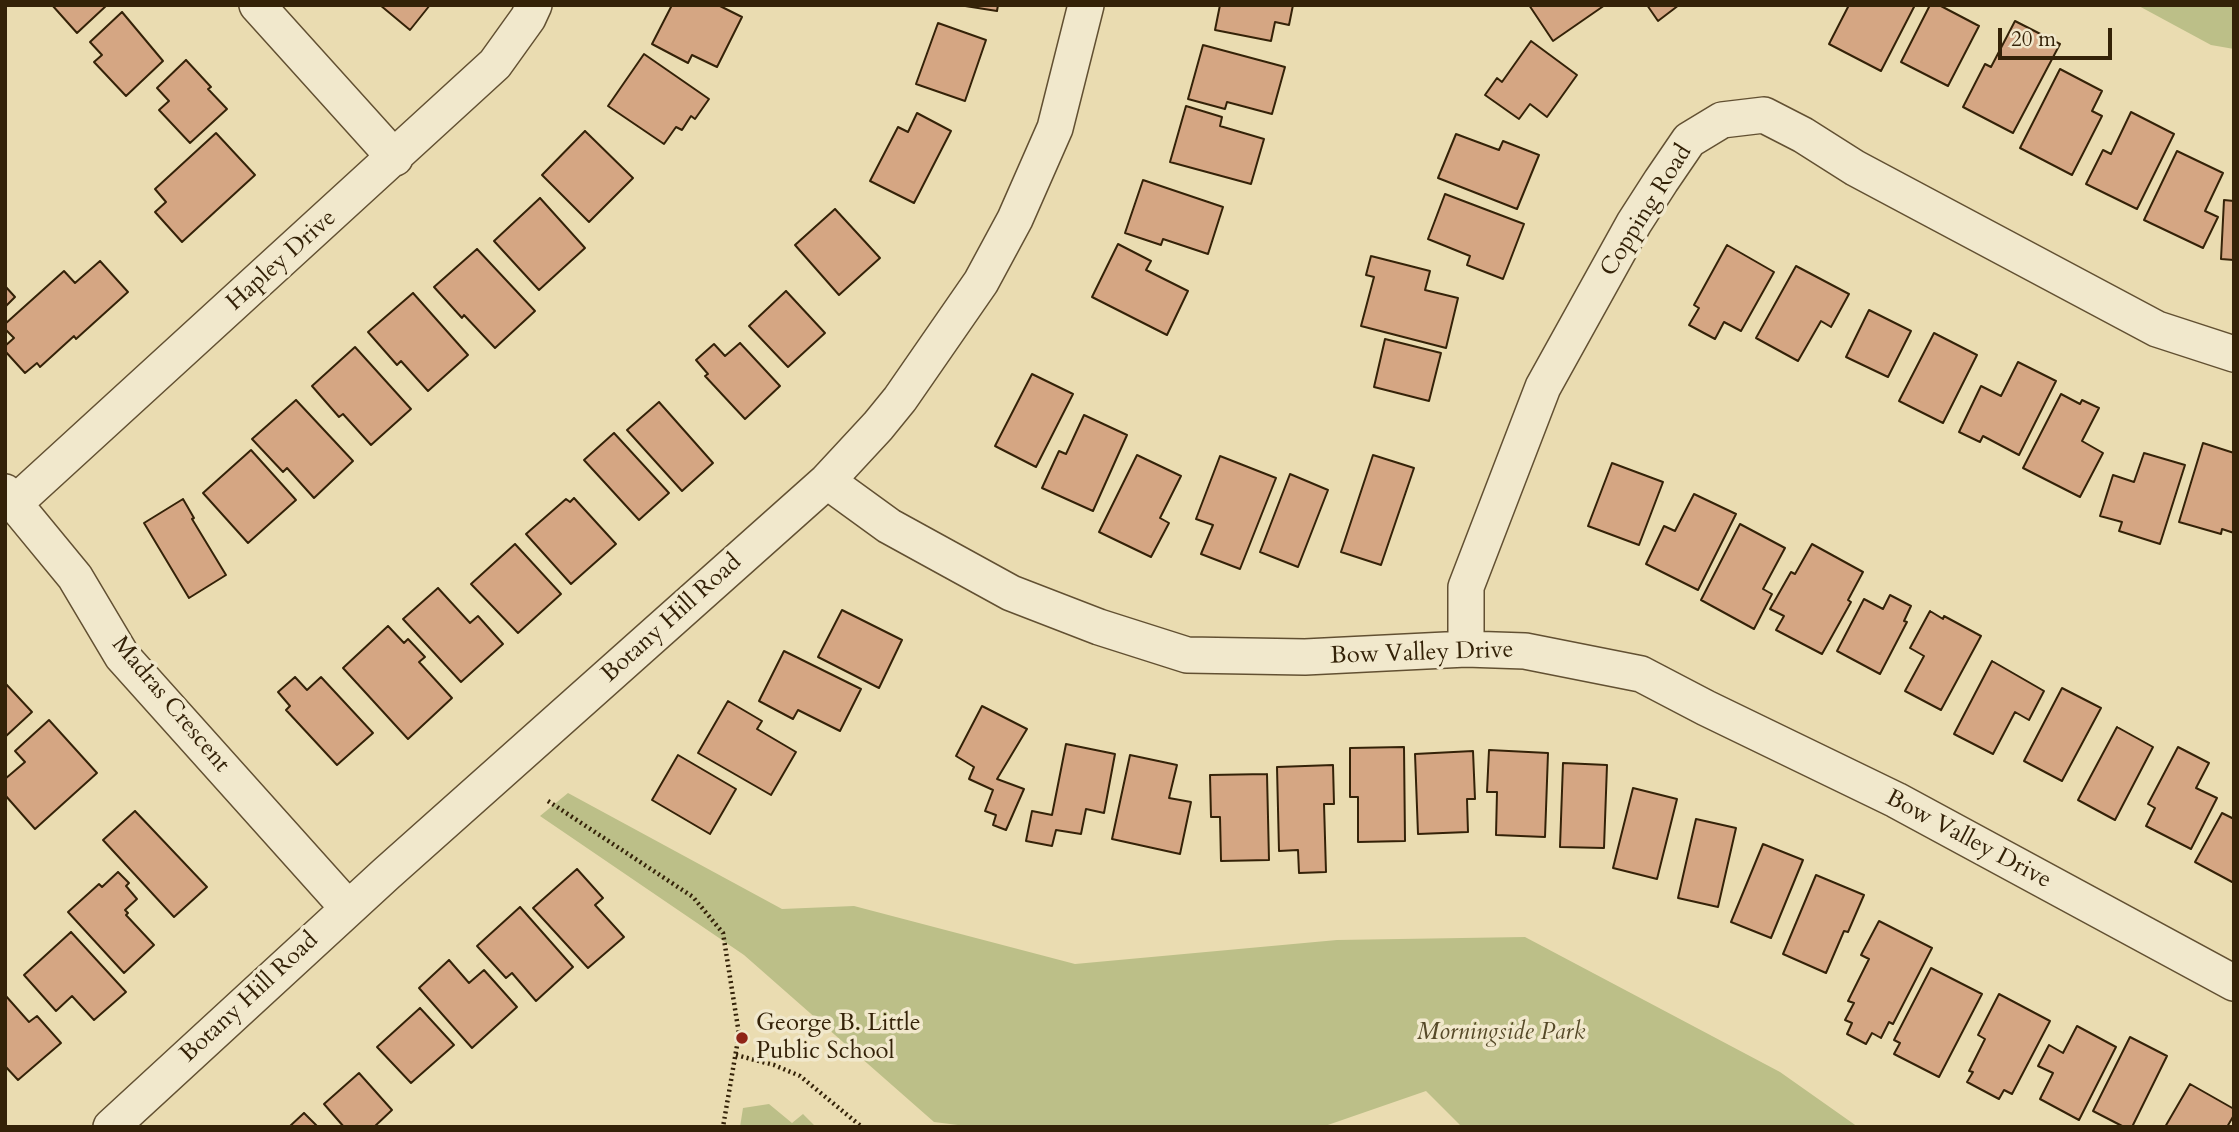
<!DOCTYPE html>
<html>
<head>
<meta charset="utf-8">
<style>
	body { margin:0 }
	#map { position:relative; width:2239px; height:1132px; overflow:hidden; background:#eadcb1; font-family:Cardo,serif }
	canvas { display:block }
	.frame { position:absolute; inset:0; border:7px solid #342208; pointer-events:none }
	.scale { position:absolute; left:1998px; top:28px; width:114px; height:32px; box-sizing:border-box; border:4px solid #342208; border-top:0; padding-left:9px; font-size:21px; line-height:24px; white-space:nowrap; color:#342208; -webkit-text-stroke:5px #f1e8cc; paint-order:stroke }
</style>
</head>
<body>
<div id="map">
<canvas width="2239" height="1132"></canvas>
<div class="frame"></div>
<div class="scale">20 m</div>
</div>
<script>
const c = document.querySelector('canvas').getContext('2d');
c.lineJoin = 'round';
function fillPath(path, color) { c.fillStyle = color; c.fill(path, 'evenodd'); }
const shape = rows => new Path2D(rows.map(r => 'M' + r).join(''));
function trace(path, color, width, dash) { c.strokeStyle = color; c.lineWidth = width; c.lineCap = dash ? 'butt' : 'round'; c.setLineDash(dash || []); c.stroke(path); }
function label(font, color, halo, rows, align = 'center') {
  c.font = font + ' Cardo,serif'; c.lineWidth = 7; c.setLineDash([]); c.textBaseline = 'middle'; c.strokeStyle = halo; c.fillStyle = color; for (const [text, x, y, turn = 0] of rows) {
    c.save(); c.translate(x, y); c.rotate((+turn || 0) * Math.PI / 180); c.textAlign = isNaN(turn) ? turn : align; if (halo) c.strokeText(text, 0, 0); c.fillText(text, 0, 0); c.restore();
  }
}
fillPath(shape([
	[2137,5,2234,5,2234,49,2211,45],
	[568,793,782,909,854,906,1075,964,1337,940,1525,937,1780,1072,1858,1127,1462,1127,1426,1091,1322,1127,974,1127,934,1122,744,955,540,816],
	[769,1104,792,1123,803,1114,816,1127,740,1127,743,1108]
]), '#bcbf88');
const building = shape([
	[52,5,107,5,77,33,52,5],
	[380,5,430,5,410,30,380,5],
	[672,5,718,5,742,17,717,67,692,55,688,63,652,44,672,5],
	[959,5,998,5,997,11,959,5],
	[1220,5,1293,5,1289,25,1275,22,1271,41,1215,30,1220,5],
	[1529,5,1605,5,1553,41,1529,5],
	[1647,5,1679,5,1658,21,1647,5],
	[1849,5,1915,5,1881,71,1829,44,1849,5],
	[1930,5,1939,5,1979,26,1948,86,1901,62,1930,5],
	[122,12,163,61,126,96,94,62,102,55,90,42,122,12],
	[2015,21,2060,44,2013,133,1963,107,1985,64,1991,67,2015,21],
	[938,23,986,40,965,101,916,84,938,23],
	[1531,41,1577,75,1547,117,1530,104,1519,119,1485,95,1497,78,1502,82,1531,41],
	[1203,45,1285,67,1272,114,1227,102,1225,109,1188,99,1203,45],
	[644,54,709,99,695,119,691,116,682,130,676,127,664,144,608,106,644,54],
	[186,60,211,87,208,89,227,109,190,143,159,110,169,101,157,88,186,60],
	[2060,69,2102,91,2092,111,2102,116,2072,175,2020,148,2060,69],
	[1186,106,1222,117,1220,126,1264,139,1251,184,1170,162,1186,106],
	[2131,112,2174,134,2137,209,2086,184,2103,150,2111,154,2131,112],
	[917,113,951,131,914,203,870,181,898,127,908,132,917,113],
	[585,131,633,178,589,222,542,175,585,131],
	[216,133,255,175,182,242,155,212,166,202,155,189,216,133],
	[1456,134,1499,150,1503,141,1539,155,1517,209,1438,178,1456,134],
	[2177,151,2223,173,2205,211,2218,217,2203,248,2144,220,2177,151],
	[1143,180,1223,207,1208,254,1163,239,1161,245,1125,233,1143,180],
	[1445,194,1524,224,1503,279,1467,265,1470,256,1428,239,1445,194],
	[540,198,585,248,539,290,494,241,540,198],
	[2224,200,2234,201,2234,260,2221,259,2224,200],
	[835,209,880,258,839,295,795,245,835,209],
	[1118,244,1151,261,1146,270,1188,291,1167,335,1092,297,1118,244],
	[1727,245,1774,272,1741,331,1724,322,1715,339,1689,325,1699,308,1694,305,1727,245],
	[477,249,535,311,495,348,464,315,462,318,434,287,477,249],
	[1371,256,1430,271,1425,290,1458,298,1446,348,1361,326,1374,277,1366,275,1371,256],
	[100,261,128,292,76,339,74,336,40,367,37,363,25,373,5,351,5,346,14,338,5,329,5,324,64,271,75,283,100,261],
	[1796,266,1849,294,1831,327,1821,321,1798,361,1756,338,1796,266],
	[5,286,15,297,5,307,5,286],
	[786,291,825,333,788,367,749,326,786,291],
	[413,293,468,355,428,391,401,361,397,365,368,332,413,293],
	[1869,310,1911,331,1888,377,1846,357,1869,310],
	[1934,333,1977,355,1943,423,1899,401,1934,333],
	[1385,339,1441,353,1429,401,1374,387,1385,339],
	[740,343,780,386,745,419,705,376,708,374,696,360,714,344,725,356,740,343],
	[355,347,411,409,371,445,343,414,339,417,312,386,355,347],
	[2018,362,2056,381,2019,455,1983,436,1980,442,1959,432,1981,386,2001,396,2018,362],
	[1032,374,1073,394,1036,467,995,446,1032,374],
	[2061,394,2080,404,2082,400,2099,408,2082,441,2103,453,2080,497,2023,468,2061,394],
	[296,400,353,461,314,498,287,468,283,472,252,439,296,400],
	[659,402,713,463,682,491,627,430,659,402],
	[1084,415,1127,435,1093,511,1042,488,1059,451,1066,454,1084,415],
	[614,433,669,493,639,520,584,460,614,433],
	[2203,443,2234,453,2234,533,2222,529,2221,534,2179,522,2203,443],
	[251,450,296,500,248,543,203,493,251,450],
	[2144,453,2185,465,2160,544,2119,531,2122,522,2100,516,2113,475,2134,482,2144,453],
	[1137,455,1181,476,1160,518,1169,523,1151,557,1099,532,1137,455],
	[1373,455,1414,468,1381,565,1341,552,1373,455],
	[1220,456,1276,478,1240,569,1201,554,1213,525,1196,519,1220,456],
	[1612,463,1663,482,1639,545,1588,526,1612,463],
	[1290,474,1328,490,1298,567,1260,552,1290,474],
	[1694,494,1736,514,1698,590,1646,564,1664,526,1675,531,1694,494],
	[574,498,616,544,571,584,526,534,566,499,570,502,574,498],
	[183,499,194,518,192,519,226,575,189,598,144,523,183,499],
	[1740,524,1785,548,1763,589,1772,594,1754,629,1701,600,1740,524],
	[515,544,561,594,518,633,471,584,515,544],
	[1812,544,1863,572,1848,600,1851,602,1822,654,1776,630,1784,616,1770,609,1791,572,1795,574,1812,544],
	[438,588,470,623,478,616,503,644,461,682,403,619,438,588],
	[1890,595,1911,606,1904,621,1907,622,1880,674,1837,651,1864,599,1883,609,1890,595],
	[842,610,902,640,879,688,818,657,842,610],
	[1930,611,1943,619,1944,616,1981,636,1941,710,1905,691,1924,656,1910,648,1930,611],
	[388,626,404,643,408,639,425,657,419,662,452,698,408,739,343,668,388,626],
	[784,651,861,689,840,731,798,710,793,719,759,701,784,651],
	[1992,661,2044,691,2029,720,2015,712,1993,754,1954,734,1992,661],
	[295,677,307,690,321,677,373,733,337,765,286,710,290,706,278,692,295,677],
	[5,683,32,712,5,737,5,683],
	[2062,688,2101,708,2062,781,2024,761,2062,688],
	[728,701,762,721,757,729,796,752,771,795,698,753,728,701],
	[982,706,1027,729,997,779,1024,789,1006,830,993,825,996,815,985,811,993,790,969,779,974,767,956,756,982,706],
	[49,720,97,773,35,829,5,795,5,779,25,762,15,751,49,720],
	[2117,727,2153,747,2115,820,2078,800,2117,727],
	[1066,744,1115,754,1104,813,1086,809,1081,834,1056,830,1052,846,1026,841,1032,811,1052,815,1066,744],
	[1404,747,1405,841,1358,842,1358,797,1350,797,1350,748,1404,747],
	[2178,747,2209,763,2196,788,2217,798,2191,849,2146,826,2155,808,2148,804,2178,747],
	[1489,750,1548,753,1545,837,1496,835,1497,792,1487,792,1489,750],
	[1473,751,1475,799,1467,799,1468,832,1418,834,1415,754,1473,751],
	[678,755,736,789,710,834,652,800,678,755],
	[1130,755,1177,765,1169,798,1191,802,1180,854,1112,839,1130,755],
	[1563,763,1607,765,1604,848,1560,847,1563,763],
	[1333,765,1334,804,1324,804,1326,872,1299,873,1298,850,1279,851,1277,767,1333,765],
	[1267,774,1269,860,1221,861,1220,817,1211,817,1210,775,1267,774],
	[1633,788,1677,799,1657,879,1613,868,1633,788],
	[135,811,207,887,174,917,103,840,135,811],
	[2222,813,2234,819,2234,883,2195,862,2222,813],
	[1696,819,1736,828,1718,907,1678,898,1696,819],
	[1763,844,1803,860,1771,938,1731,922,1763,844],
	[577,869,603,898,595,905,624,937,588,968,533,908,577,869],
	[118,872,129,883,126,886,137,899,125,910,128,913,126,915,154,945,124,973,68,912,99,884,102,887,118,872],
	[1816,875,1864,895,1848,932,1844,931,1826,973,1783,954,1816,875],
	[520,907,573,967,536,1001,512,973,506,978,477,946,520,907],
	[1879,921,1932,948,1893,1024,1889,1022,1881,1038,1872,1033,1866,1044,1847,1034,1852,1023,1845,1020,1854,1003,1848,1001,1869,959,1861,955,1879,921],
	[71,932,126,992,94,1020,72,996,56,1011,24,975,71,932],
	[449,960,469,983,484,970,517,1007,472,1048,419,988,449,960],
	[1931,968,1982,994,1939,1077,1894,1054,1900,1043,1894,1040,1931,968],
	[1999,994,2050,1021,2012,1094,2004,1090,1999,1099,1967,1082,1973,1072,1969,1071,1985,1039,1978,1035,1999,994],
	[5,995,29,1022,37,1016,61,1043,18,1080,5,1066,5,995],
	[420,1008,454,1045,411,1083,377,1047,420,1008],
	[2077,1026,2116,1047,2079,1120,2040,1099,2053,1073,2038,1066,2049,1045,2063,1053,2077,1026],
	[2130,1037,2167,1056,2132,1127,2124,1127,2093,1111,2130,1037],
	[359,1073,392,1110,374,1127,344,1127,324,1104,359,1073],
	[2190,1084,2234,1109,2234,1115,2227,1127,2165,1127,2190,1084],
	[304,1113,318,1127,289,1127,304,1113]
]);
fillPath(building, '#d5a683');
trace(building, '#342208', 2);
const street = shape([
	[257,5,395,158],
	[827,481,889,526,1011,593,1099,627,1187,655,1305,657,1466,649,1525,651,1641,674,1706,708,1896,800,2234,983],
	[5,492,75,577,122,656,348,908],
	[15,503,495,64,528,18,534,5],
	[1466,649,1466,587,1543,387,1634,223,1661,181,1689,140,1722,120,1764,115,1803,135,1855,168,2157,329,2234,354],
	[111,1127,386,874,827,481,878,426,900,399,981,282,1015,219,1055,128,1086,5]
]);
trace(street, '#625032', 38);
trace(shape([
	[548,801,693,897,723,933,739,1034,723,1127],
	[736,1055,774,1065,800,1076,862,1127]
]), '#342208', 4.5, [2, 3.5]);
trace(street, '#f1e8cc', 35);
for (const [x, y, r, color] of [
	[742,1038,7,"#8f2418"]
]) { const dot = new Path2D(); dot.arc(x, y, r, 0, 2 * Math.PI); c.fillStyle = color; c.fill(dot); trace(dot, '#f1e8cc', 2.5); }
label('24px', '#342208', '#f1e8cc', [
	["Copping Road",1647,211,-58],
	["Hapley Drive",282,261,-42],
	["Botany Hill Road",672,619,-42],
	["Bow Valley Drive",1422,654,-2],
	["Madras Crescent",170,705,50],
	["Bow Valley Drive",1968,840,28],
	["Botany Hill Road",250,998,-43]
]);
label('24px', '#342208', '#f1e8cc', [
	["George B. Little",756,1024],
	["Public School",756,1052]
], 'left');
label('italic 24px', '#564928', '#f1e8cc', [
	["Morningside Park",1501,1033]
]);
</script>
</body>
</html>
